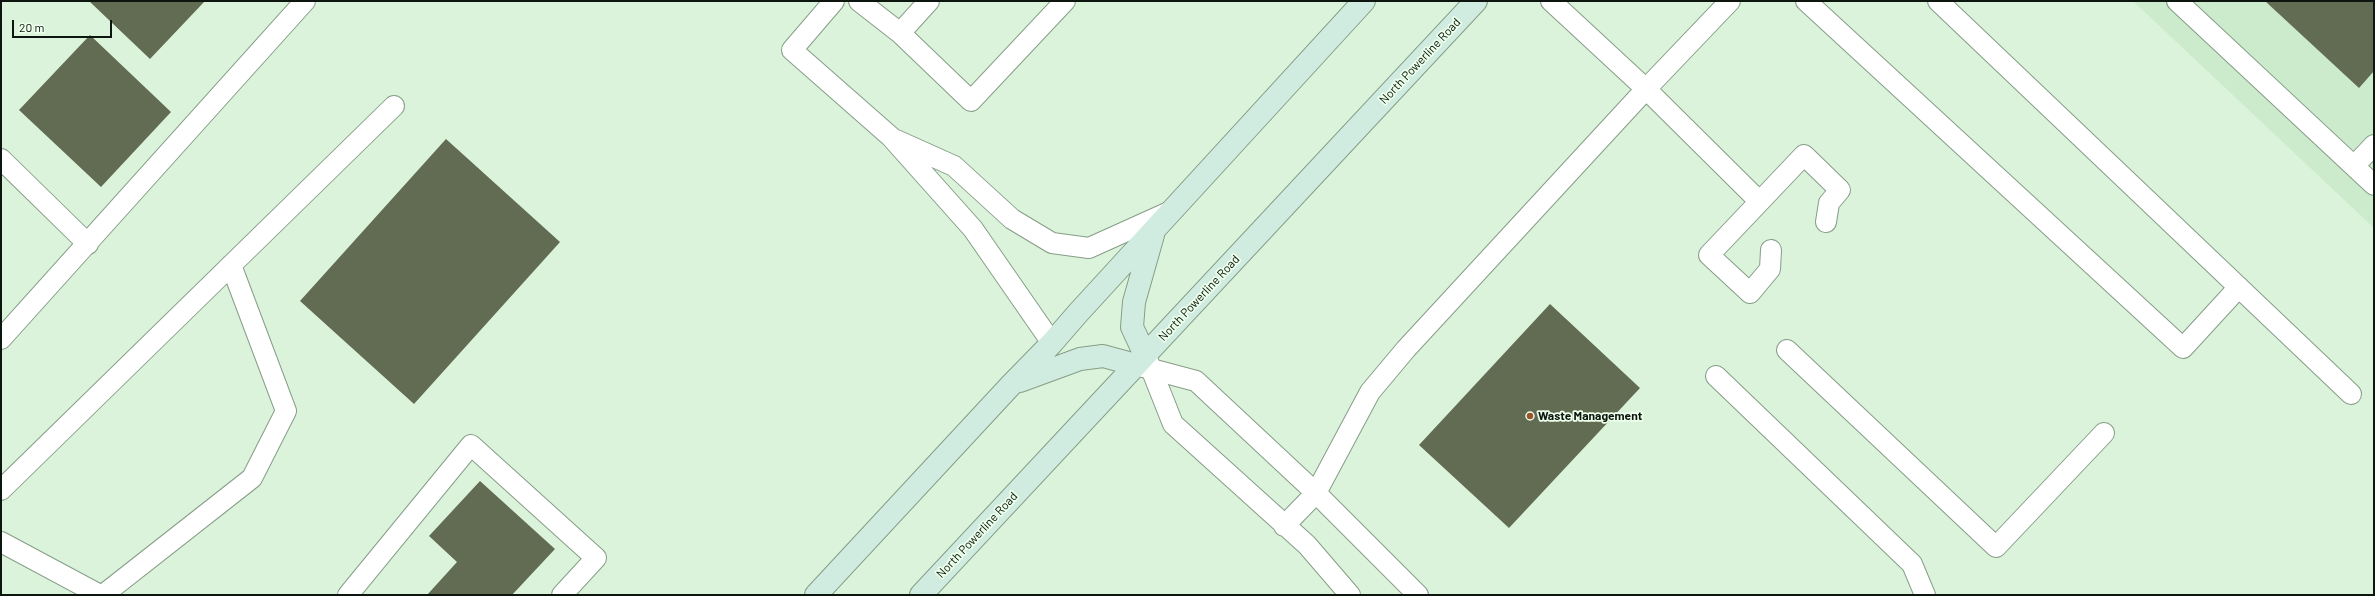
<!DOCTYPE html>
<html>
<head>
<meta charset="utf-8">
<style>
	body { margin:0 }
	#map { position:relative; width:2375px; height:596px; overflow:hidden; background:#dbf3db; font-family:Barlow,sans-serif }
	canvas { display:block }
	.frame { position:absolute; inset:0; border:2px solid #0d160e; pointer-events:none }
	.scale { position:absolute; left:12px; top:20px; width:100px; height:18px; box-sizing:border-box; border:2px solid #0d160e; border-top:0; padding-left:5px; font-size:12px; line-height:14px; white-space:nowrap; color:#0d160e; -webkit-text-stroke:3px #ecffeb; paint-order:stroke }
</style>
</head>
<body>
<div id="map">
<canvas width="2375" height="596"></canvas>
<div class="frame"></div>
<div class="scale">20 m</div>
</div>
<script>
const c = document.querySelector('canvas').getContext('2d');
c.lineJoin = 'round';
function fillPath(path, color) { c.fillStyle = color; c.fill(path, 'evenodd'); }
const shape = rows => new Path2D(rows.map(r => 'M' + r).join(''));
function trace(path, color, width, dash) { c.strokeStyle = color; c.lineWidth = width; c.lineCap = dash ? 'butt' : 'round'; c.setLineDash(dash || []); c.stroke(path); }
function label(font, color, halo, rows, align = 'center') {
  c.font = font + ' Barlow,sans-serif'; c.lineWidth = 3.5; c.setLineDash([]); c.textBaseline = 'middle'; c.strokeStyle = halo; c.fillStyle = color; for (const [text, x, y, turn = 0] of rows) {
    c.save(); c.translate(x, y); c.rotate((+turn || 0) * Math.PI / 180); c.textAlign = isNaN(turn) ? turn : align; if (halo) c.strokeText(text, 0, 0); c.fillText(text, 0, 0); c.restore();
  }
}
fillPath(shape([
	[2133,1,2374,1,2374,228]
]), '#cceacc');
fillPath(shape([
	[89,1,205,1,150,59],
	[2265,1,2374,1,2374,71,2359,88],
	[90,35,171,112,101,187,19,110],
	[446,139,560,242,414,404,300,301],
	[1550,304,1640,388,1509,528,1419,445],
	[480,481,555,549,512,595,427,595,457,562,429,536]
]), '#626c53');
const service = shape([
	[834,1,792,50,891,137,973,229,1052,343],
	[859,1,900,33,971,101,1065,1],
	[1730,1,1646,89,1759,201],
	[1806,1,2183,348,2239,287],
	[1938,1,2351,394],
	[2177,1,2374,185],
	[900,33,929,1],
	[896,140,954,166,1012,219,1052,243,1089,248,1171,211],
	[1,159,88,244],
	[2354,166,2374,145],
	[1771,250,1770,269,1750,293,1709,255,1804,155,1840,190,1829,203,1826,222],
	[1,339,305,1],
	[1787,350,1996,547,2104,433],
	[1148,361,1173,424,1307,545,1350,595],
	[1136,365,1196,381,1316,493,1418,595],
	[1716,376,1912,564,1925,595],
	[1,490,394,106],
	[1284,526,1316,493,1370,392,1406,349,1646,89,1551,1],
	[1,542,100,595],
	[103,595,252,478,286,411,231,265],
	[348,595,471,445,596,558,562,595]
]);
const secondary = shape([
	[1145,355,1132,327,1134,302,1153,235],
	[1020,381,1080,359,1103,356,1136,365],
	[816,595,1010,386,1052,343,1078,313,1364,1],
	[921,595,1476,1]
]);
trace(service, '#869d87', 22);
trace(secondary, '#869d87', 24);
trace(service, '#fff', 20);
trace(secondary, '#d0ece0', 22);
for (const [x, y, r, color] of [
	[1530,416,4,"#9a532b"]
]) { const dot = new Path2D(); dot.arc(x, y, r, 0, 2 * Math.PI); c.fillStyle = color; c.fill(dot); trace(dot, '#ecffeb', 1.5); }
label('12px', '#0d160e', '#ecffeb', [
	["North Powerline Road",1420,61,-47],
	["North Powerline Road",1199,298,-47],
	["North Powerline Road",977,535,-47]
]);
label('bold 12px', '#0d160e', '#ecffeb', [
	["Waste Management",1538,416]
], 'left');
</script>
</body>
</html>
